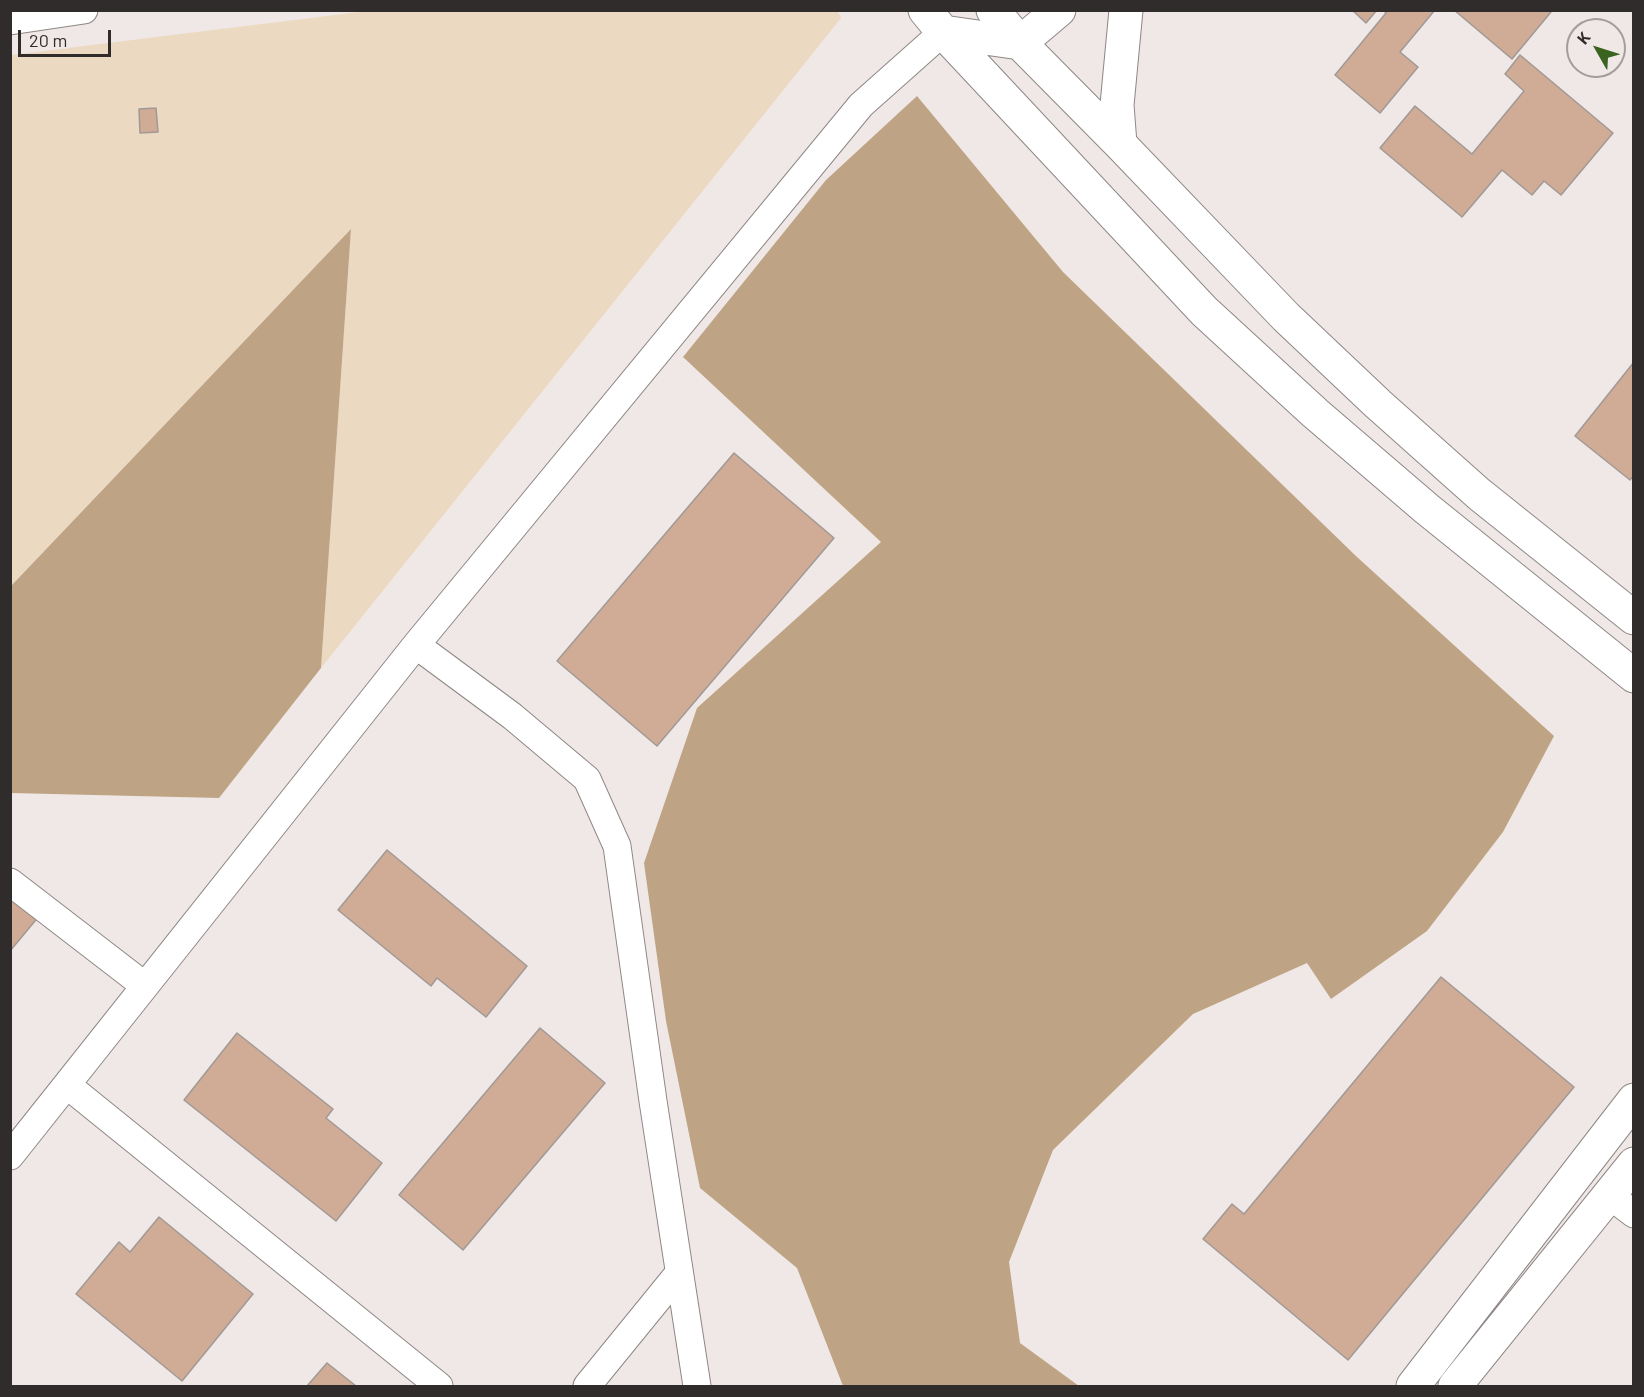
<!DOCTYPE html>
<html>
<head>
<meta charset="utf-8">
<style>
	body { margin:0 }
	#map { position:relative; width:1644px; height:1397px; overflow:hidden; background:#f0e8e6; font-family:Barlow,sans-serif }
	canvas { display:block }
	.frame { position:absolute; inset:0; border:12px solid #302c2c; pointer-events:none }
	.north { position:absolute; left:1566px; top:18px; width:60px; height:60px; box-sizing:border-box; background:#f0e8e6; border:2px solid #a39d9c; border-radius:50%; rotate:309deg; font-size:16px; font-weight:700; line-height:24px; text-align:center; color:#302c2c }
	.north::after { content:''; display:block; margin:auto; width:21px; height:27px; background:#3a631f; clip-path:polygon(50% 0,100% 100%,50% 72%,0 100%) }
	.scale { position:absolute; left:18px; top:30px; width:93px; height:27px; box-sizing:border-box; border:3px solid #302c2c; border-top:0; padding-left:8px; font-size:18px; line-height:21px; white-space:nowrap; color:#302c2c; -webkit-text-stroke:4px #f0e8e6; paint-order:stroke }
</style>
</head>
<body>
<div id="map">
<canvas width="1644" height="1397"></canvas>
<div class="frame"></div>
<div class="north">K</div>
<div class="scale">20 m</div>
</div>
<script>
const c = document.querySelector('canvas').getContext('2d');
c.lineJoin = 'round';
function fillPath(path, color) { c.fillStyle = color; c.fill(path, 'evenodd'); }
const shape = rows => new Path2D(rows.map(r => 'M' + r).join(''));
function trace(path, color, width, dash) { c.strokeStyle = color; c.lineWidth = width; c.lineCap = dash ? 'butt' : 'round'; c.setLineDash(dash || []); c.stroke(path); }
fillPath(shape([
	[375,10,838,11,841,18,321,668,351,229,11,586,11,55]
]), '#ecd9c2');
fillPath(shape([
	[917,96,1063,272,1357,557,1554,736,1503,832,1427,931,1331,999,1307,963,1193,1014,1053,1150,1009,1262,1020,1343,1079,1386,843,1386,797,1268,700,1188,666,1021,644,863,697,708,881,542,683,357,826,180],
	[351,229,321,668,219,798,11,793,11,586]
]), '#bea485');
const building = shape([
	[1352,10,1377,10,1366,23,1352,10],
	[1383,10,1435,10,1400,52,1418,67,1380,113,1335,75,1386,13,1383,10],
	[1454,10,1549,10,1551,12,1512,59,1454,10],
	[1520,55,1613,133,1561,195,1544,181,1532,195,1502,170,1462,217,1380,148,1415,106,1472,154,1524,91,1505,74,1520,55],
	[156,108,158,132,140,133,139,109,156,108],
	[1634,362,1634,475,1630,480,1575,436,1634,362],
	[734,453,834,538,657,746,557,661,734,453],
	[387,850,527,966,486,1017,437,978,431,986,338,910,387,850],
	[10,891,40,915,10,951,10,891],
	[1441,977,1574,1087,1348,1360,1203,1239,1232,1204,1244,1214,1441,977],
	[540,1028,605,1083,463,1250,399,1195,540,1028],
	[237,1033,333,1109,326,1118,382,1163,336,1221,184,1100,237,1033],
	[159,1217,253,1294,182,1381,76,1294,119,1242,130,1252,159,1217],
	[327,1363,356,1386,307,1386,327,1363]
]);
fillPath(building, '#d0ab96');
trace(building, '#a09995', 1.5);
const minor = shape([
	[10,21,84,10],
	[416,645,512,716,587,779,617,846,653,1101,697,1386],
	[10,882,145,986],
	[67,1085,439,1386],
	[10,1156,416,645,861,105,943,32],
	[1609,1195,1634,1214],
	[587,1386,679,1273]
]);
const tertiary = shape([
	[925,10,943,32,1204,311,1315,413,1427,509,1634,676],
	[993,10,1020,43,1120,144,1286,317,1378,404,1479,494,1634,618],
	[943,32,1020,43,1059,10],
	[1120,144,1117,105,1126,10],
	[1413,1386,1634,1100],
	[1455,1386,1634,1164]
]);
trace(minor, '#8e8785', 29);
trace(tertiary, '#8e8785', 35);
trace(minor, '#fff', 27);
trace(tertiary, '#fff', 33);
</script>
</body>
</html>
